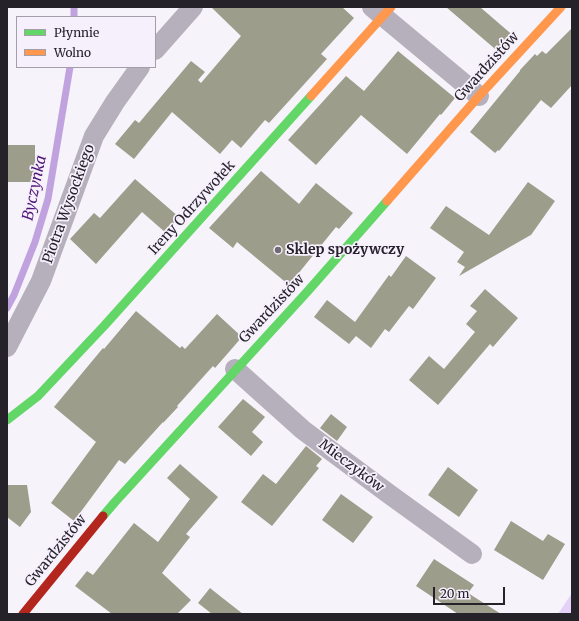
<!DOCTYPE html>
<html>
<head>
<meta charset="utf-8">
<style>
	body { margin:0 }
	#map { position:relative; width:579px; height:621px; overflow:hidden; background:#f6f3fa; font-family:Merriweather,serif }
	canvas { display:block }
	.frame { position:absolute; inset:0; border:8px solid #26222a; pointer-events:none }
	.legend { position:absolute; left:16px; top:16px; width:140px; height:52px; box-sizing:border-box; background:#f6f0fd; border:1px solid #a39ea9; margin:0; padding:5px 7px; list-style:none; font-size:12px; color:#26222a }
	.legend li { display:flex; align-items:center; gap:8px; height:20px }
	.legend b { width:20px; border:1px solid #a39ea9 }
	.scale { position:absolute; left:433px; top:587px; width:72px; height:18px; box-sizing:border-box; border:2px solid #26222a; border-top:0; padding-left:5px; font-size:12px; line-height:14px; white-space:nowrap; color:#26222a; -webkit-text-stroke:3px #f6f0fd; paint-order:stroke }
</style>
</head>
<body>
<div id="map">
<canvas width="579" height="621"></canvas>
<div class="frame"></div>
<ul class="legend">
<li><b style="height:5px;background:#63d668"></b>Płynnie</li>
<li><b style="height:5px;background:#ff974d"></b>Wolno</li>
</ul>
<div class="scale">20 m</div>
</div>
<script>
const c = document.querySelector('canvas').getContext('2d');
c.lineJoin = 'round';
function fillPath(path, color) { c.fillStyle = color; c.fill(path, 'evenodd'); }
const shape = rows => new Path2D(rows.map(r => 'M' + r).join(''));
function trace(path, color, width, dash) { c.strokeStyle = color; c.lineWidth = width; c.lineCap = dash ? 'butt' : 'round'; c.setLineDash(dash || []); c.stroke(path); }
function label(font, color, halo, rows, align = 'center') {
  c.font = font + ' Merriweather,serif'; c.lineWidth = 3.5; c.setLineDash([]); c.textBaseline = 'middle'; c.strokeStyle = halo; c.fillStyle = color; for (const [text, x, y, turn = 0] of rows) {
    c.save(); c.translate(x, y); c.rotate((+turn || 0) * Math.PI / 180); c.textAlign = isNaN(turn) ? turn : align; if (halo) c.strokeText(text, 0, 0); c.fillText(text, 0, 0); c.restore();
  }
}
fillPath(shape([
	[572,593,572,614,558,614]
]), '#e3d1f7');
trace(shape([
	[74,17,74,7],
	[7,308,14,295,35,242,48,199,70,67]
]), '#c0a3de', 7);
fillPath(shape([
	[211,7,342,7,354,18,321,54,327,59,269,123,265,120,241,148,232,140,220,154,172,112,134,159,115,144,135,120,139,123,191,61,205,72,198,80,201,83,241,36],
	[446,7,480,7,516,38,501,54],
	[572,28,572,85,551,108,541,100,499,151,498,150,495,153,470,132,520,71,520,70,535,54,537,56,542,51,546,54],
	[398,51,455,98,441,115,440,114,407,154,361,115,316,165,288,140,346,76,364,91],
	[7,145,35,145,35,182,7,182],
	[261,171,299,204,316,183,353,213,339,229,336,227,289,285,237,242,233,248,209,228],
	[135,179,179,217,166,233,142,212,96,264,70,239,94,213,100,218],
	[528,182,555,201,531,235,529,236,459,276,465,267,457,262,464,252,430,228,446,206,489,235],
	[406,256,436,278,413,309,409,306,389,332,385,329,371,348,356,336,349,344,314,317,327,300,355,322,389,275,391,277],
	[485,289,518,318,493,347,490,344,438,405,409,380,429,356,444,369,475,332,466,324,477,311,470,306],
	[136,311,180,348,182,346,185,349,217,314,242,337,215,368,213,366,177,406,178,407,163,423,163,422,125,464,119,460,74,521,51,503,96,442,54,407,103,348,104,349],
	[243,399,265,417,252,432,263,442,251,456,218,427],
	[331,414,347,427,337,441,320,428],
	[306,446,322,459,316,466,319,468,272,526,241,502,263,474,276,484],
	[180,464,218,497,186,534,190,537,162,573,191,600,177,614,112,614,75,586,87,571,93,575,134,523,158,542,190,499,167,478],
	[448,467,478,490,459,517,428,495],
	[7,485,27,485,31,512,20,527,7,517],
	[341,494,373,517,353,543,322,520],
	[511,521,543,541,548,534,565,544,543,580,494,550],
	[434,559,474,585,468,593,501,614,458,614,416,586],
	[210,588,220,596,243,614,212,614,198,603]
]), '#9c9d8a');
trace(shape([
	[372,7,479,96],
	[155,50,193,7],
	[7,347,41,281,94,136,115,102,140,67],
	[235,369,303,430,389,494,472,554]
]), '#b5b0bb', 20);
trace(shape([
	[7,420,38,396,104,326,311,96],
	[103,516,115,502,307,292,387,201]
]), '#63d668', 9);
trace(shape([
	[311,96,391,7],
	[387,201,479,96,561,7]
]), '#ff974d', 9);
trace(shape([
	[23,614,103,516]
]), '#b3261e', 9);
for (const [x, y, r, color] of [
	[278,250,4,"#6f6b73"]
]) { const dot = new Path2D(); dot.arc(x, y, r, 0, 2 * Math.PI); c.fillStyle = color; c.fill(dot); trace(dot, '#f6f0fd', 1.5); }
label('14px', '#26222a', '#f6f0fd', [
	["Gwardzistów",487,67,-48],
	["Piotra Wysockiego",69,204,-70],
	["Ireny Odrzywołek",192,208,-48],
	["Gwardzistów",272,309,-47],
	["Mieczyków",351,466,37],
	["Gwardzistów",56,551,-51]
]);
label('bold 14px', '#26222a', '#f6f0fd', [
	["Sklep spożywczy",286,250]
], 'left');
label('italic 15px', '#4c1375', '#f6f0fd', [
	["Byczynka",35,188,-78]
]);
</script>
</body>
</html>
